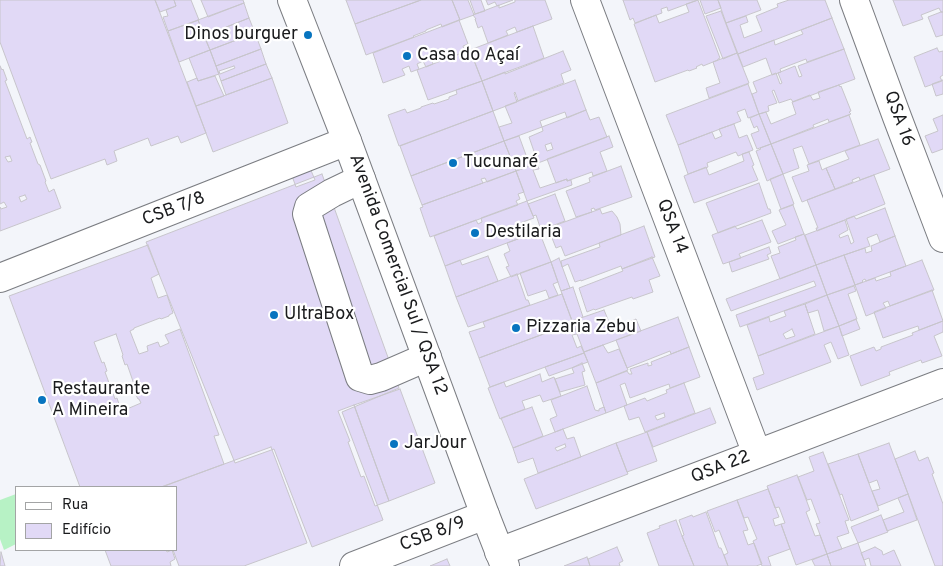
<!DOCTYPE html>
<html>
<head>
<meta charset="utf-8">
<style>
	body { margin:0 }
	#map { position:relative; width:943px; height:566px; overflow:hidden; background:#f3f5fa; font-family:Overpass,sans-serif }
	canvas { display:block }
	.legend { position:absolute; left:15px; top:486px; width:162px; height:65px; box-sizing:border-box; background:#fff; border:1px solid #a3a4a5; margin:0; padding:6px 9px; list-style:none; font-size:15px; color:#1a1b1d }
	.legend li { display:flex; align-items:center; gap:10px; height:25px }
	.legend b { width:25px; border:1px solid #a3a4a5 }
</style>
</head>
<body>
<div id="map">
<canvas width="943" height="566"></canvas>
<ul class="legend">
<li><b style="height:6px;background:#fff"></b>Rua</li>
<li><b style="height:14px;background:#e1d9f6"></b>Edifício</li>
</ul>
</div>
<script>
const c = document.querySelector('canvas').getContext('2d');
c.lineJoin = 'round';
function fillPath(path, color) { c.fillStyle = color; c.fill(path, 'evenodd'); }
const shape = rows => new Path2D(rows.map(r => 'M' + r).join(''));
function trace(path, color, width, dash) { c.strokeStyle = color; c.lineWidth = width; c.lineCap = dash ? 'butt' : 'round'; c.setLineDash(dash || []); c.stroke(path); }
function label(font, color, halo, rows, align = 'center') {
  c.font = font + ' Overpass,sans-serif'; c.lineWidth = 4.5; c.setLineDash([]); c.textBaseline = 'middle'; c.strokeStyle = halo; c.fillStyle = color; for (const [text, x, y, turn = 0] of rows) {
    c.save(); c.translate(x, y); c.rotate((+turn || 0) * Math.PI / 180); c.textAlign = isNaN(turn) ? turn : align; if (halo) c.strokeText(text, 0, 0); c.fillText(text, 0, 0); c.restore();
  }
}
fillPath(shape([
	[16,494,16,544,4,550,0,539,0,500]
]), '#b7f2c5');
const building = shape([
	[0,0,155,0,206,133,181,143,178,136,151,146,148,138,114,151,117,161,107,165,105,159,51,179,0,42,0,0],
	[155,0,174,0,176,6,160,12,155,0],
	[174,0,191,0,199,20,168,31,163,17,168,16,166,10,176,6,174,0],
	[201,0,243,0,244,3,208,17,201,0],
	[346,0,421,0,355,24,346,0],
	[421,0,452,0,460,20,442,27,441,24,426,30,426,31,413,36,414,37,366,55,355,24,421,0],
	[452,0,468,0,474,15,460,20,452,0],
	[470,0,481,0,485,11,475,14,470,0],
	[486,0,513,0,497,6,495,2,488,5,486,0],
	[515,0,545,0,552,19,517,32,515,27,506,31,508,35,488,43,482,26,478,28,475,19,476,19,473,15,499,5,499,8,515,2,515,0],
	[623,0,698,0,668,11,667,7,661,9,662,13,635,23,633,18,630,20,623,0],
	[698,0,720,58,718,59,718,60,703,66,702,64,696,67,697,68,689,71,688,70,655,82,634,24,656,15,659,23,689,12,686,4,698,0],
	[700,0,718,0,721,8,705,14,700,0],
	[718,0,757,0,761,10,726,23,718,0],
	[789,0,825,0,832,18,738,54,726,23,746,16,748,22,740,25,744,38,762,31,756,16,778,7,777,4,789,0],
	[893,0,943,0,943,12,941,12,939,8,921,15,923,19,903,26,893,0],
	[244,3,249,18,204,36,198,20,244,3],
	[721,11,737,53,723,59,706,16,721,11],
	[941,12,943,12,943,35,936,37,928,17,941,12],
	[249,18,255,33,210,50,204,36,249,18],
	[832,18,844,49,807,62,806,59,780,69,781,72,772,75,766,58,743,67,738,54,774,40,775,45,803,34,801,30,832,18],
	[198,20,210,50,179,62,168,31,198,20],
	[459,20,468,44,463,46,465,52,448,58,446,53,431,58,433,64,426,67,423,61,417,64,419,69,411,72,409,66,402,69,405,75,383,83,373,53,459,20],
	[533,26,544,58,482,81,470,50,533,26],
	[255,33,261,49,216,66,210,50,255,33],
	[937,48,939,52,943,51,943,75,940,77,942,81,925,87,914,57,937,48],
	[261,49,266,64,221,81,216,66,261,49],
	[234,66,235,68,220,74,219,71,234,66],
	[844,49,855,79,793,102,791,99,779,103,774,90,772,91,777,103,768,106,769,111,759,114,752,94,757,92,753,82,776,73,780,84,782,83,778,73,795,66,799,77,802,76,798,66,844,49],
	[210,50,219,74,198,81,189,58,210,50],
	[470,50,482,81,428,100,417,70,470,50],
	[563,51,571,70,561,74,564,83,522,99,518,101,515,92,514,93,517,102,493,111,482,81,505,72,505,74,563,51],
	[737,53,749,83,709,98,706,88,720,83,713,62,737,53],
	[266,64,272,78,226,95,221,81,266,64],
	[0,66,2,70,3,69,7,80,5,81,27,139,30,137,32,142,30,143,38,164,40,165,46,181,45,182,49,192,54,189,61,208,0,231,0,207,1,209,7,207,4,202,0,204,0,66],
	[10,156,12,161,8,162,5,157,10,156],
	[25,195,27,199,21,202,19,197,25,195],
	[215,76,224,96,196,106,187,82,197,78,198,81,215,76],
	[272,78,288,123,213,152,196,106,272,78],
	[575,80,586,110,567,118,565,112,540,121,542,127,504,141,499,127,512,123,505,106,575,80],
	[943,80,943,94,936,96,932,84,943,80],
	[482,81,493,111,399,146,388,115,405,109,407,113,421,108,421,107,433,103,434,104,449,99,449,97,457,94,456,90,482,81],
	[748,84,759,114,748,118,745,109,737,112,741,121,678,145,666,115,748,84],
	[839,85,840,87,841,86,851,111,849,112,851,114,829,122,828,119,813,125,814,127,771,144,759,114,766,112,771,124,796,114,792,102,810,95,813,100,820,98,818,92,839,85],
	[586,110,590,120,599,117,607,137,538,163,529,137,543,131,542,127,586,110],
	[551,143,553,149,547,151,545,145,551,143],
	[493,111,504,141,411,176,400,146,493,111],
	[759,114,771,144,757,149,751,134,759,131,757,126,754,128,750,118,759,114],
	[849,115,860,145,809,164,802,146,793,149,799,168,783,174,771,144,849,115],
	[943,115,943,149,932,153,925,136,938,131,933,119,943,115],
	[734,124,739,138,747,135,753,150,738,156,736,152,707,163,708,167,688,174,678,145,712,132,715,139,722,136,719,129,734,124],
	[519,136,530,166,516,171,504,141,519,136],
	[609,136,613,147,600,152,607,171,593,176,592,172,567,181,567,179,556,183,547,159,609,136],
	[878,139,890,169,860,180,859,177,852,180,853,182,835,189,826,168,849,159,845,151,878,139],
	[504,141,516,171,487,182,485,178,481,179,483,183,422,205,411,176,504,141],
	[771,144,783,174,767,181,756,151,761,149,760,148,771,144],
	[749,152,754,165,752,166,758,180,694,203,684,176,706,167,709,175,744,161,742,154,749,152],
	[819,161,822,170,826,168,835,189,802,202,792,177,809,171,807,165,819,161],
	[537,163,539,169,533,170,540,188,567,179,567,181,571,180,572,185,527,201,516,171,537,163],
	[621,166,632,197,595,210,594,208,591,209,592,212,576,217,566,191,590,182,589,178,621,166],
	[310,168,315,180,296,187,292,176,310,168],
	[516,171,524,192,518,194,520,199,516,201,518,205,430,237,420,208,423,207,422,205,516,171],
	[322,174,399,388,342,412,383,520,312,547,274,449,235,463,146,242,322,174],
	[783,174,794,204,781,209,770,179,783,174],
	[874,175,885,204,817,231,816,228,818,228,807,200,874,175],
	[759,183,768,209,770,209,771,213,718,233,706,203,759,183],
	[555,194,565,221,541,230,536,215,533,216,528,204,555,194],
	[527,201,534,218,517,224,523,237,445,266,434,236,476,220,478,224,482,222,481,218,527,201],
	[793,205,804,234,778,244,772,231,786,225,779,210,793,205],
	[885,208,895,236,880,242,877,234,867,238,870,246,816,265,805,235,845,220,848,230,839,235,840,238,848,235,851,244,854,242,846,219,854,216,856,219,885,208],
	[600,209,602,214,612,211,617,217,620,224,621,235,565,256,561,246,556,248,548,228,600,209],
	[762,220,771,242,739,254,741,258,723,264,712,235,735,226,737,229,762,220],
	[644,226,655,257,622,269,621,266,581,281,581,280,575,282,568,264,562,267,561,261,600,247,599,243,644,226],
	[539,231,551,262,511,277,506,267,509,266,504,254,510,251,507,243,539,231],
	[804,234,816,265,780,279,771,256,780,253,778,247,796,240,795,237,804,234],
	[895,236,906,266,866,281,865,279,863,280,862,281,863,282,855,285,844,255,865,248,866,253,872,251,871,246,895,236],
	[148,245,159,274,151,278,158,298,167,295,173,313,169,315,169,316,161,319,160,318,134,328,134,329,130,331,139,354,148,351,147,346,158,342,160,347,169,343,165,335,180,329,219,435,214,436,224,464,162,487,80,487,9,296,148,245],
	[116,334,123,355,122,356,125,365,127,364,136,390,134,391,138,399,139,399,141,403,120,412,118,407,120,407,117,398,115,399,105,372,107,371,104,362,102,363,94,342,116,334],
	[769,247,771,253,767,255,769,259,732,272,729,262,769,247],
	[844,255,855,285,827,295,816,265,844,255],
	[488,256,498,281,456,297,445,266,460,260,462,265,488,256],
	[652,257,660,276,649,280,653,292,633,299,632,297,595,310,594,309,587,312,579,288,623,271,622,269,652,257],
	[559,258,570,288,561,291,551,262,559,258],
	[922,260,934,290,890,306,888,301,883,303,886,308,866,316,855,285,875,278,876,281,891,276,890,272,922,260],
	[551,262,558,282,553,284,558,295,549,298,546,290,528,296,520,273,551,262],
	[816,265,827,295,740,327,736,315,816,286,814,281,731,311,726,299,816,265],
	[517,274,526,300,528,300,530,305,468,327,456,297,517,274],
	[854,286,856,291,848,294,857,319,839,326,827,295,854,286],
	[573,287,583,317,572,321,561,291,573,287],
	[932,290,943,321,919,330,918,326,883,338,874,312,932,290],
	[562,294,573,323,479,358,469,332,485,327,483,322,562,294],
	[827,295,839,326,824,331,818,310,808,313,805,304,827,295],
	[805,304,815,334,758,356,747,325,769,317,770,322,786,316,784,311,805,304],
	[792,329,795,336,786,339,783,334,792,329],
	[604,310,612,329,636,319,641,331,584,352,572,321,604,310],
	[678,317,689,347,671,354,670,351,627,368,616,340,678,317],
	[856,319,860,329,842,336,839,326,856,319],
	[943,321,943,332,934,336,942,356,922,363,921,360,889,372,890,375,861,386,850,356,874,347,876,351,881,349,881,347,913,335,912,333,943,321],
	[573,323,577,334,572,335,577,348,581,346,584,353,490,387,479,358,573,323],
	[839,326,849,355,838,359,831,342,824,345,831,362,757,390,753,378,764,374,758,356,839,326],
	[603,345,608,353,619,349,628,370,596,383,584,352,603,345],
	[689,347,700,377,670,388,669,384,630,398,625,383,620,385,627,405,606,413,596,383,627,371,629,374,632,374,630,369,648,363,648,366,652,365,651,362,689,347],
	[584,353,588,362,549,376,545,367,584,353],
	[582,363,585,371,582,372,585,385,560,392,555,379,574,373,572,368,582,363],
	[540,374,542,382,554,377,561,396,543,402,540,395,522,401,525,409,500,419,488,388,504,382,506,387,540,374],
	[684,383,695,413,645,432,639,417,629,420,624,406,645,398,647,401,667,393,666,390,684,383],
	[664,413,665,417,657,420,655,416,664,413],
	[587,386,595,410,599,411,599,409,604,407,606,413,555,432,550,419,557,416,551,400,587,386],
	[400,389,435,483,389,501,354,405,400,389],
	[354,405,389,501,375,506,364,476,361,477,348,442,350,441,338,411,354,405],
	[532,407,543,436,513,448,501,418,532,407],
	[710,408,716,423,653,447,647,432,710,408],
	[563,429,567,439,574,437,581,457,538,473,533,458,518,463,513,448,563,429],
	[565,444,566,447,557,451,555,448,565,444],
	[647,432,657,461,627,472,616,443,647,432],
	[616,443,628,474,536,509,524,479,616,443],
	[889,443,908,494,878,506,872,491,880,489,877,480,869,483,858,454,889,443],
	[271,447,307,543,244,566,179,566,173,550,176,550,176,487,161,487,271,447],
	[915,451,919,461,928,457,934,473,932,474,943,504,943,566,935,566,895,459,915,451],
	[823,452,849,520,845,521,849,533,837,537,842,549,827,554,816,524,820,523,811,499,807,500,798,477,814,471,809,457,823,452],
	[858,454,879,510,851,521,842,494,840,495,828,464,858,454],
	[797,475,810,510,806,512,815,536,820,535,827,554,796,565,781,524,785,523,779,507,775,508,767,486,797,475],
	[768,489,779,517,773,519,775,526,781,524,790,549,768,557,771,566,762,566,753,541,757,539,748,517,744,518,737,500,768,489],
	[908,494,917,520,887,531,883,520,904,512,898,498,908,494],
	[737,500,748,530,743,531,748,545,754,543,762,564,756,566,728,566,724,555,728,553,719,530,715,532,707,511,737,500],
	[706,512,719,548,721,548,728,566,694,566,682,536,684,535,679,520,692,515,693,517,706,512],
	[881,515,888,532,858,543,851,527,881,515],
	[676,520,682,536,694,566,659,566,647,533,660,528,659,526,676,520],
	[858,543,866,566,831,566,827,554,858,543],
	[617,547,623,561,619,563,620,566,590,566,588,559,617,547],
	[875,547,882,551,883,555,894,550,901,566,871,566,869,558,864,560,861,553,875,547],
	[105,550,166,550,167,552,172,550,175,559,170,562,171,566,111,566,105,550],
	[1,552,5,566,0,566,1,552],
	[827,554,831,566,815,566,812,560,827,554],
	[587,557,590,566,564,566,587,557],
	[447,559,450,566,430,566,447,559]
]);
fillPath(building, '#e1d9f6');
trace(building, '#c7c5cb', 1);
const minor = shape([
	[585,0,757,454],
	[854,0,897,117,943,238],
	[361,179,332,193,309,207,307,214,360,377,370,380,381,377,427,357],
	[0,278,347,141],
	[499,552,757,454,943,383],
	[354,566,485,515]
]);
const major = shape([
	[292,0,347,141,485,515,505,566]
]);
trace(minor, '#7b7d82', 30);
trace(major, '#7b7d82', 30);
trace(minor, '#fff', 28);
trace(major, '#fff', 28);
for (const [x, y, r, color] of [
	[308,35,5,"#0774bf"],
	[407,56,5,"#0774bf"],
	[453,163,5,"#0774bf"],
	[475,233,5,"#0774bf"],
	[274,315,5,"#0774bf"],
	[516,328,5,"#0774bf"],
	[42,400,5,"#0774bf"],
	[394,444,5,"#0774bf"]
]) { const dot = new Path2D(); dot.arc(x, y, r, 0, 2 * Math.PI); c.fillStyle = color; c.fill(dot); trace(dot, '#fff', 2); }
label('18px', '#1a1b1d', '#fff', [
	["Dinos burguer",298,35,"right"],
	["Casa do Açaí",417,56],
	["Tucunaré",463,163],
	["Destilaria",485,233],
	["UltraBox",284,315],
	["Pizzaria Zebu",526,328],
	["Restaurante",52,390],
	["A Mineira",52,411],
	["JarJour",404,444]
], 'left');
label('18px', '#1a1b1d', '#fff', [
	["QSA 16",898,119,70],
	["CSB 7/8",174,210,-21],
	["QSA 14",671,227,69],
	["Avenida Comercial Sul / QSA 12",397,275,70],
	["QSA 22",721,468,-21],
	["CSB 8/9",433,535,-21]
]);
</script>
</body>
</html>
